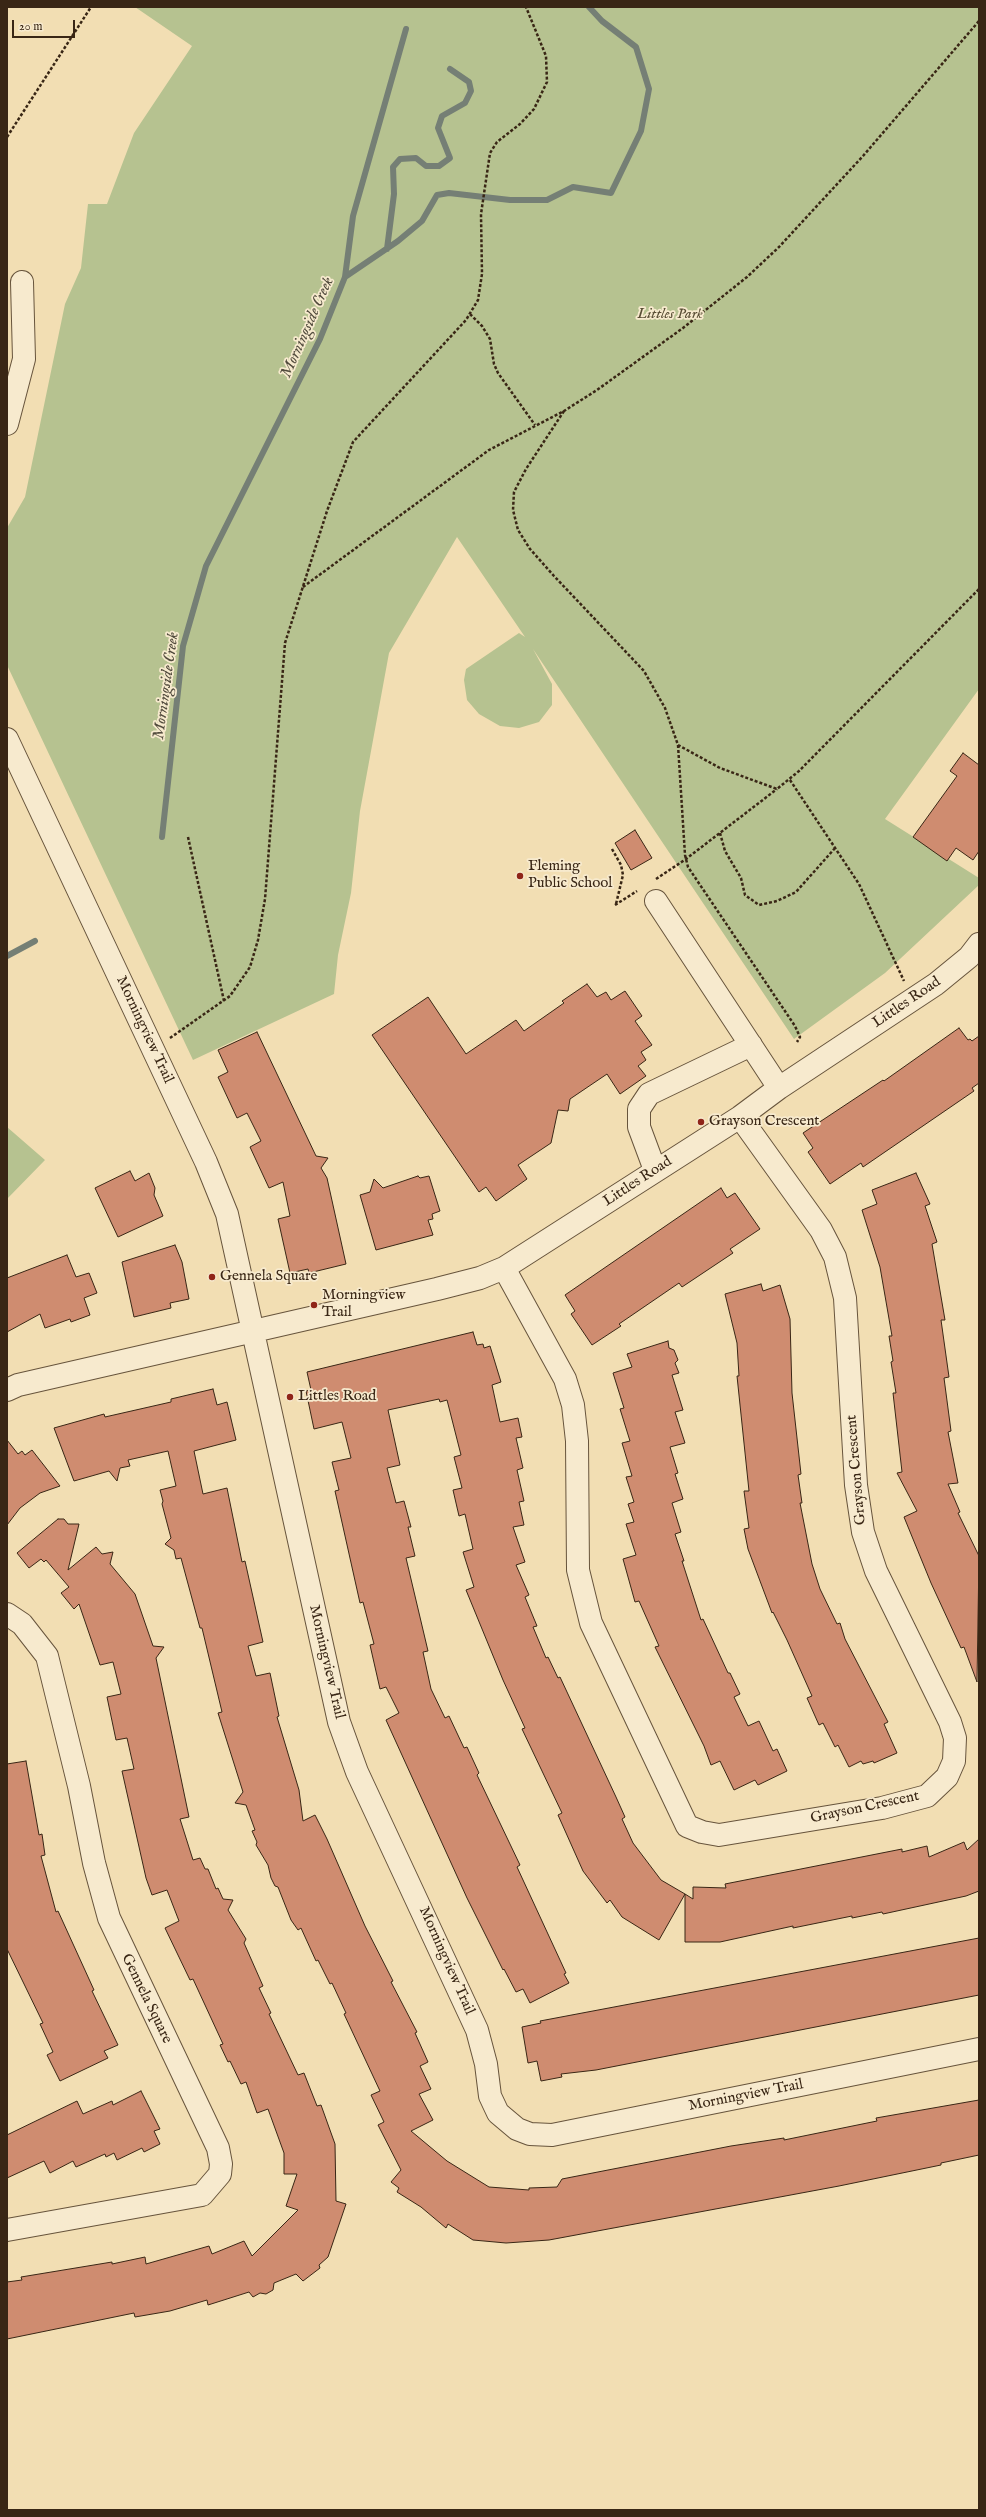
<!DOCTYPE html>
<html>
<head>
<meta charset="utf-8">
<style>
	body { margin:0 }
	#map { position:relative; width:986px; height:2517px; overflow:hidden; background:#f2deb3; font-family:"IM FELL English",serif }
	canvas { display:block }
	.frame { position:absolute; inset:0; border:8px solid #392615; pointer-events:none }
	.scale { position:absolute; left:12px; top:20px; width:63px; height:18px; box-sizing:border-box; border:2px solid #392615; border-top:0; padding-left:5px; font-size:12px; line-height:14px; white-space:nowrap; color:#392615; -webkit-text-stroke:3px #f7eace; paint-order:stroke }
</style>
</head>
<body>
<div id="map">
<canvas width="986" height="2517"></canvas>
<div class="frame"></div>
<div class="scale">20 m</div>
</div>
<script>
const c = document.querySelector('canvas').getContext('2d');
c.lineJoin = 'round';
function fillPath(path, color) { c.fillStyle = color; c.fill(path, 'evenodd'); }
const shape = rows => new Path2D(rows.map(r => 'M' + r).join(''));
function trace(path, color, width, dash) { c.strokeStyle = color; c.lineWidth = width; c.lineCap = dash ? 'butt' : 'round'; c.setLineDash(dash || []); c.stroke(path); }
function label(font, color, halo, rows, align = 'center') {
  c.font = font + ' "IM FELL English",serif'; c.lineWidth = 3.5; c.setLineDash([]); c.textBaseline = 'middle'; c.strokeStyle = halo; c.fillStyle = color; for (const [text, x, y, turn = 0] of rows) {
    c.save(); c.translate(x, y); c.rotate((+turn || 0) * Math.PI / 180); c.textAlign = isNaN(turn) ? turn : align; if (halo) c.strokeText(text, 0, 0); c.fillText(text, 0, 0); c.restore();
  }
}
fillPath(shape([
	[135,7,979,7,979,689,885,819,979,878,979,885,885,973,794,1039,533,649,552,684,552,705,539,722,519,728,500,726,479,714,467,700,464,680,466,669,519,633,525,637,457,537,389,653,360,811,351,893,338,955,334,994,193,1060,7,665,7,528,25,497,65,304,81,268,88,204,107,204,134,133,192,46],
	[7,1127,45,1160,7,1199]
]), '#b6c290');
trace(shape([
	[387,249,394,194,393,167,400,159,416,158,426,166,439,166,450,158,438,128,442,116,465,103,471,91,469,82,450,69],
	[345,277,353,216,406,29],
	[162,837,183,646,206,566,320,339,345,277,398,241,422,221,437,195,449,193,510,200,547,200,573,187,611,193,641,131,649,89,636,47,602,21,589,7],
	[7,956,35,941]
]), '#757f75', 6);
const building = shape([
	[963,753,979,765,979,851,973,860,956,848,947,861,913,837,957,776,950,771,963,753],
	[635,830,652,858,631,870,615,843,635,830],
	[587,984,597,997,606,992,611,1000,625,991,642,1016,635,1021,652,1045,641,1052,646,1060,638,1066,646,1076,620,1094,607,1074,570,1099,568,1111,558,1110,551,1143,518,1165,527,1179,496,1201,486,1187,479,1192,372,1035,428,997,466,1054,516,1020,524,1031,564,1003,562,1001,587,984],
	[959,1028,968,1040,970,1039,972,1041,979,1036,979,1083,972,1088,974,1091,863,1167,861,1163,830,1184,808,1152,813,1148,803,1133,883,1080,884,1081,959,1028],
	[257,1032,316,1156,328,1158,321,1168,327,1178,346,1264,309,1273,308,1269,290,1273,278,1219,290,1216,283,1182,269,1188,250,1147,261,1141,247,1113,237,1118,218,1077,228,1072,218,1050,257,1032],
	[130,1171,135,1181,149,1173,155,1188,154,1195,163,1216,118,1237,95,1188,130,1171],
	[916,1173,930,1204,925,1206,937,1242,932,1244,945,1320,941,1320,949,1377,944,1378,951,1431,948,1432,958,1483,948,1484,960,1512,958,1513,979,1556,977,1682,964,1647,961,1648,931,1583,904,1517,917,1511,897,1473,902,1472,893,1393,896,1393,891,1362,893,1361,889,1336,892,1336,880,1267,862,1210,877,1204,872,1190,916,1173],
	[418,1176,420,1178,429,1176,440,1211,432,1214,433,1219,428,1220,433,1235,376,1250,360,1195,370,1192,374,1179,383,1188,418,1176],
	[721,1188,727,1198,735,1193,760,1229,730,1249,733,1253,682,1287,679,1283,619,1324,621,1326,592,1345,571,1314,575,1311,565,1295,721,1188],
	[175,1245,182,1262,189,1299,170,1303,171,1308,134,1317,122,1262,175,1245],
	[67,1255,76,1277,89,1273,97,1293,84,1298,90,1315,71,1322,70,1319,45,1328,40,1314,7,1332,7,1278,67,1255],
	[761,1284,763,1291,780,1285,790,1319,792,1393,801,1474,798,1475,802,1503,800,1503,812,1564,820,1589,837,1624,840,1623,845,1639,888,1722,884,1724,897,1753,874,1763,873,1761,863,1764,861,1761,849,1767,838,1745,835,1747,823,1723,819,1725,807,1698,812,1696,787,1640,773,1612,772,1613,748,1549,744,1529,749,1528,744,1491,749,1491,737,1376,739,1376,737,1343,725,1294,761,1284],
	[473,1332,477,1345,483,1344,484,1348,490,1346,501,1382,492,1385,500,1422,518,1418,522,1437,516,1438,523,1468,517,1470,524,1501,519,1502,524,1525,513,1527,525,1562,516,1565,529,1595,525,1597,537,1626,533,1627,546,1658,548,1657,558,1678,560,1677,616,1797,625,1817,622,1819,633,1843,661,1880,685,1894,659,1940,622,1917,610,1900,607,1903,583,1871,558,1815,562,1813,522,1729,525,1728,503,1680,466,1590,474,1587,463,1552,473,1549,465,1514,459,1516,453,1490,462,1488,454,1457,461,1455,447,1400,440,1402,439,1399,388,1410,400,1465,387,1468,396,1503,404,1501,411,1527,408,1527,415,1556,406,1558,428,1651,423,1652,431,1689,445,1718,449,1716,464,1748,467,1747,479,1773,477,1775,520,1865,517,1867,566,1973,564,1974,569,1983,530,2003,523,1989,516,1992,504,1969,503,1970,467,1898,386,1720,399,1713,386,1687,380,1689,370,1645,374,1644,363,1602,360,1603,335,1491,339,1490,332,1462,351,1458,342,1422,314,1429,306,1391,311,1390,307,1372,473,1332],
	[668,1341,669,1348,674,1350,678,1360,675,1363,679,1373,672,1375,683,1410,675,1412,685,1443,670,1447,678,1473,675,1474,683,1499,672,1503,681,1532,675,1534,684,1561,682,1561,701,1620,703,1619,728,1673,730,1673,740,1694,734,1697,748,1726,759,1721,773,1751,777,1749,787,1771,758,1785,755,1780,734,1790,720,1761,711,1765,704,1746,655,1647,659,1646,639,1601,635,1602,623,1559,636,1555,626,1524,634,1522,628,1504,634,1502,626,1477,632,1476,622,1443,630,1441,620,1409,624,1408,613,1373,632,1367,627,1354,668,1341],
	[213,1389,217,1405,227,1402,236,1440,194,1451,203,1494,227,1488,242,1562,245,1561,263,1642,248,1646,256,1676,270,1673,279,1716,277,1717,299,1790,303,1821,315,1815,327,1839,365,1926,393,1981,391,1982,417,2032,415,2033,428,2062,420,2066,431,2089,419,2094,433,2120,411,2131,447,2161,489,2187,529,2190,529,2188,557,2187,562,2179,731,2146,784,2138,784,2140,877,2121,876,2118,979,2100,979,2155,941,2163,941,2165,839,2186,549,2240,506,2243,473,2240,448,2224,446,2228,421,2207,397,2192,399,2188,391,2182,401,2170,378,2125,384,2122,371,2095,380,2091,344,2014,346,2013,332,1983,330,1984,318,1960,316,1961,301,1928,298,1930,291,1920,278,1887,275,1886,271,1878,268,1865,256,1845,257,1842,252,1831,255,1830,246,1805,235,1803,243,1792,218,1713,222,1712,202,1628,200,1628,181,1558,176,1559,174,1550,165,1544,171,1538,162,1504,163,1501,160,1490,176,1486,168,1451,128,1460,130,1466,120,1468,117,1481,109,1471,74,1481,54,1428,104,1414,105,1417,171,1402,171,1399,213,1389],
	[7,1440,18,1454,22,1451,25,1455,32,1450,60,1486,40,1493,20,1508,7,1525,7,1440],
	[58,1519,64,1519,68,1524,79,1524,68,1570,96,1547,102,1554,113,1552,110,1564,135,1594,153,1646,164,1647,156,1658,189,1817,180,1819,193,1860,200,1858,205,1869,208,1869,216,1889,218,1888,223,1899,233,1900,228,1910,246,1939,244,1943,263,1986,259,1988,271,2013,269,2014,298,2075,304,2073,317,2106,321,2105,335,2144,336,2201,346,2204,328,2257,319,2265,320,2268,303,2281,296,2274,274,2283,273,2290,266,2294,260,2293,253,2297,249,2292,208,2305,207,2300,170,2311,135,2317,134,2313,7,2339,7,2282,22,2280,21,2277,112,2262,112,2264,145,2257,146,2264,209,2246,212,2254,244,2241,252,2256,298,2210,286,2206,297,2174,284,2174,284,2153,268,2109,257,2113,246,2082,241,2084,230,2061,228,2062,220,2045,223,2044,193,1979,190,1980,165,1928,179,1921,167,1890,152,1895,146,1878,122,1771,134,1769,127,1738,116,1740,107,1697,121,1694,113,1662,100,1665,79,1604,74,1609,61,1593,69,1587,46,1560,44,1562,41,1559,29,1568,17,1553,58,1519],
	[26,1761,39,1835,42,1834,45,1855,41,1856,56,1912,58,1911,94,1990,92,1991,118,2045,104,2051,108,2058,60,2081,47,2055,53,2052,40,2024,43,2023,7,1949,7,1764,26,1761],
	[979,1839,979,1891,966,1896,883,1914,882,1912,852,1918,852,1916,793,1928,793,1926,720,1942,685,1942,685,1894,693,1899,693,1887,726,1888,725,1884,902,1849,902,1852,927,1846,929,1857,964,1842,967,1850,979,1839],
	[979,1938,979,1995,596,2070,561,2074,562,2077,541,2081,537,2061,528,2063,522,2027,541,2023,540,2021,979,1938],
	[141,2091,160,2129,154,2131,160,2144,144,2152,142,2148,117,2160,114,2153,106,2157,105,2154,76,2167,73,2161,50,2173,44,2161,7,2178,7,2135,77,2101,83,2114,112,2101,113,2105,141,2091]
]);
fillPath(building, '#cf8c70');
trace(building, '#392615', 1);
const minor = shape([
	[7,424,24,359,22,282],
	[7,739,206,1162,227,1214,339,1722,357,1772,477,2030,486,2064,490,2096,498,2113,517,2129,530,2134,552,2135,979,2049],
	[656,901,779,1088],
	[655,1170,639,1127,639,1109,649,1094,751,1045],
	[504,1268,565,1379,573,1405,577,1441,578,1570,591,1623,687,1826,702,1832,719,1835,882,1808,927,1796,947,1777,954,1761,955,1738,950,1722,876,1571,863,1532,856,1485,845,1298,835,1257,821,1230,740,1117],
	[7,1390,18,1385,437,1289,480,1278,504,1268,740,1117,779,1088,936,984,969,957,979,944],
	[7,1614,22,1624,47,1656,79,1786,94,1863,109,1918,218,2148,221,2164,220,2174,202,2195,7,2230]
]);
trace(minor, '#67543c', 24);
trace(shape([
	[7,137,91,7],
	[470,314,482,326,490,339,494,364,498,373,535,425],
	[564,411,526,469,514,492,513,510,518,530,530,549,554,576,644,671,665,708,678,745,720,768,777,789,799,771,979,589],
	[303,587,489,450,564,411,597,390,683,328,747,277,779,247,863,156,979,21],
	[678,745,685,855,688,867,795,1026,800,1037,797,1042],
	[790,780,859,884,904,981],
	[720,833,725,851,741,878,745,895,759,905,777,901,796,892,836,847],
	[188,837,224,1001],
	[612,849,621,865,623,875,616,904],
	[656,879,686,859,777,789],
	[615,905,637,891],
	[170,1038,230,996,250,967,258,940,265,899,285,643,327,511,353,442,466,320,478,300,482,274,481,214,490,153,497,142,520,124,534,109,547,82,546,56,526,7]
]), '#392615', 2.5, [3, 2]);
trace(minor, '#f7eace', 22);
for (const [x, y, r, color] of [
	[520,876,4,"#8f2418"],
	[701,1122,4,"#8f2418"],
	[212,1277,4,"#8f2418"],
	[314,1305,4,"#8f2418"],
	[290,1397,4,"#8f2418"]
]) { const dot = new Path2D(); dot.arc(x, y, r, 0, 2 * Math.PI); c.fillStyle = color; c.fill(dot); trace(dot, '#f7eace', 1.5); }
label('italic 15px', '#584d34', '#f7eace', [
	["Littles Park",670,315]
]);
label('15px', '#392615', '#f7eace', [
	["Fleming",528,867],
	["Public School",528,884],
	["Grayson Crescent",709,1122],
	["Gennela Square",220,1277],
	["Morningview",322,1296],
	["Trail",322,1313],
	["Littles Road",298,1397]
], 'left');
label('15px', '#392615', '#f7eace', [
	["Littles Road",907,1003,-34],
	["Morningview Trail",144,1030,65],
	["Littles Road",638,1182,-33],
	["Grayson Crescent",857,1470,-95],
	["Morningview Trail",326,1662,77],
	["Grayson Crescent",865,1808,-12],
	["Morningview Trail",446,1961,66],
	["Gennela Square",146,1999,64],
	["Morningview Trail",746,2096,-11]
]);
label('italic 16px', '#524b3d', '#f7eace', [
	["Morningside Creek",308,328,-66],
	["Morningside Creek",167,686,-82]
]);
</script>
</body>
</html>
